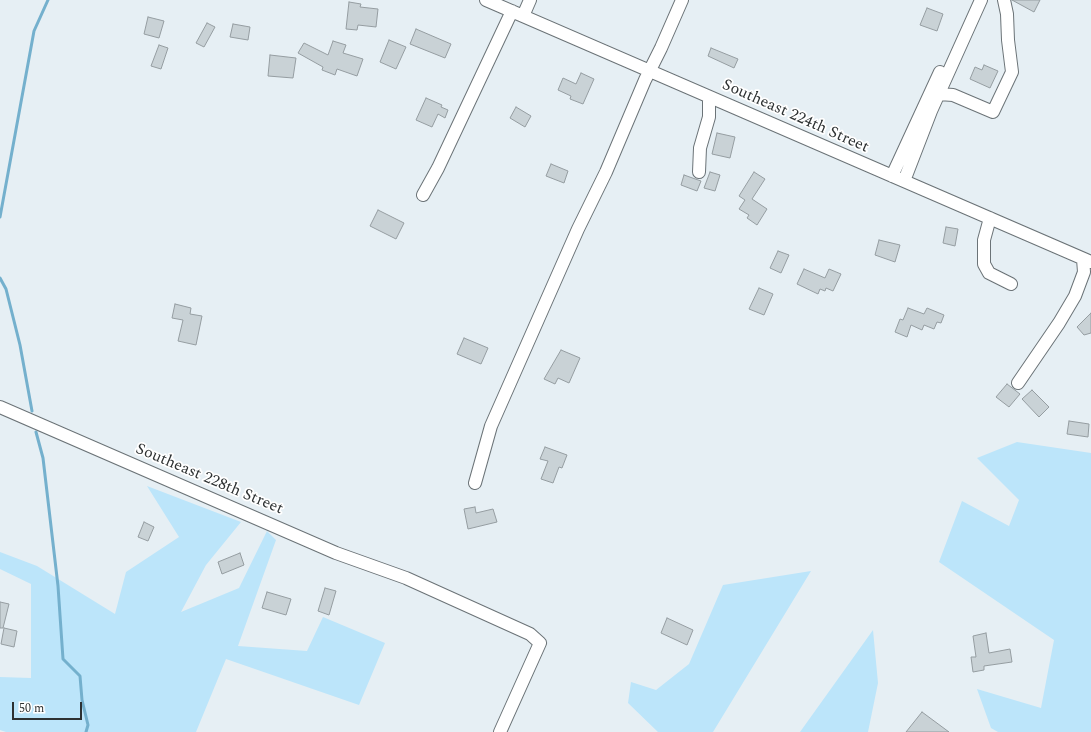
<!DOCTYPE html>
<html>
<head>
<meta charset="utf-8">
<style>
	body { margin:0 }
	#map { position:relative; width:1091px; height:732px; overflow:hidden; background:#e6eff4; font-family:Spectral,serif }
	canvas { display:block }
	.scale { position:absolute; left:12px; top:702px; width:70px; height:18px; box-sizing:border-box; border:2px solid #2d3132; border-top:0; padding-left:5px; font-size:12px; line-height:14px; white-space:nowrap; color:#2d3132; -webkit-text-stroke:3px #fff; paint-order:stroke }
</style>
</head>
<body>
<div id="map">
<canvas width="1091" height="732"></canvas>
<div class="scale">50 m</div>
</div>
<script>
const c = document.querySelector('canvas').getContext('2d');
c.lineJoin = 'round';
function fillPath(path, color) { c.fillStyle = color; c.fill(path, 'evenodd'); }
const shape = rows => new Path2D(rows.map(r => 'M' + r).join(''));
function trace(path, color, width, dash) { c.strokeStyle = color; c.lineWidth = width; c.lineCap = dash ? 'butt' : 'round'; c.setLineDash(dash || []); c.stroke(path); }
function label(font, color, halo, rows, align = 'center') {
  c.font = font + ' Spectral,serif'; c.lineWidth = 3.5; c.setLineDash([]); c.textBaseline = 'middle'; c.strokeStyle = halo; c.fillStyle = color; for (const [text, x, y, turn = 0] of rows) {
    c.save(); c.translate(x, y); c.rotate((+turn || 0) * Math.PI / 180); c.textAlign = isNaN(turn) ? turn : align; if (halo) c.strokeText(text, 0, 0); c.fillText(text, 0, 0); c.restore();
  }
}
fillPath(shape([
	[1017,442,1091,453,1091,732,998,732,991,728,977,689,1041,708,1054,640,939,562,962,501,1009,526,1019,500,977,458],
	[147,486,241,522,206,565,181,612,239,588,267,531,276,540,238,646,307,651,323,617,385,643,359,705,226,659,196,732,6,732,0,730,0,677,31,678,31,584,0,569,0,552,37,566,115,614,126,572,179,537],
	[811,571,713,732,658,732,628,703,631,682,656,690,689,664,723,585],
	[873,630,878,683,868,732,800,732]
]), '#bce5fa');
trace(shape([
	[0,217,34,31,48,0],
	[0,278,6,289,20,345,32,411],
	[36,432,43,458,58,586,63,659,80,676,82,700,88,725,86,732]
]), '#74b0cd', 3);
const building = shape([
	[1012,0,1040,0,1034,12,1012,0],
	[349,2,361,4,360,7,378,9,376,27,358,25,357,30,346,29,349,2],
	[927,8,943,14,937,31,920,25,927,8],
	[148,17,164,21,159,38,144,34,148,17],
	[207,23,215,27,204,47,196,43,207,23],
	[233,24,250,27,248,40,230,37,233,24],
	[416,29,451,44,445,58,410,44,416,29],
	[389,40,406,47,396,69,380,62,389,40],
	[333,41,346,45,343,53,363,59,357,76,337,69,335,75,322,70,323,67,298,53,304,43,328,55,333,41],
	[159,45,168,48,161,69,151,66,159,45],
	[711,48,738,59,734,68,708,56,711,48],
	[270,55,296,58,293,78,268,76,270,55],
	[984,65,998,71,990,88,970,79,975,67,982,70,984,65],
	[581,73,594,79,583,104,570,99,571,96,558,90,563,78,576,84,581,73],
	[426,98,442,105,441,107,448,110,445,118,438,114,432,127,416,120,426,98],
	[516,107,531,116,525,127,510,118,516,107],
	[717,133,735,137,730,158,712,154,717,133],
	[551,164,568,171,564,183,546,176,551,164],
	[710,172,720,175,715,191,704,188,710,172],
	[754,172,765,179,752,199,767,209,757,225,747,218,749,215,739,209,745,200,739,196,754,172],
	[684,175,701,181,697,191,681,185,684,175],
	[378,210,404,223,396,239,370,226,378,210],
	[946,227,958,229,955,246,943,243,946,227],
	[879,240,900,245,895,262,875,255,879,240],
	[778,251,789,255,781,273,770,268,778,251],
	[804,269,825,278,829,269,841,274,833,291,826,288,825,291,820,289,818,294,797,284,804,269],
	[759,288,773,294,764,315,749,309,759,288],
	[175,304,191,308,190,314,202,316,196,345,178,341,183,320,172,318,175,304],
	[908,308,924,314,927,308,944,315,941,323,937,322,934,329,924,325,922,330,911,325,907,337,895,332,900,319,903,320,908,308],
	[1091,313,1091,333,1084,335,1077,327,1091,313],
	[464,338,488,348,481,364,457,354,464,338],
	[561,350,580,358,569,383,558,378,555,384,544,379,561,350],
	[1007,384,1020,394,1009,407,996,397,1007,384],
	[1032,390,1049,407,1039,417,1022,399,1032,390],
	[1069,421,1089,424,1088,437,1067,434,1069,421],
	[545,447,567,455,562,468,559,467,553,483,541,479,548,461,540,459,545,447],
	[475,507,476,513,493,509,497,522,468,529,464,509,475,507],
	[144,522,154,527,148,541,138,537,144,522],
	[240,553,244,565,222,574,218,562,240,553],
	[325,588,336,591,329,615,318,611,325,588],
	[267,592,291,599,286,615,262,608,267,592],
	[0,602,9,604,3,628,0,628,0,602],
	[667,618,693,630,687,645,661,633,667,618],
	[4,628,17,631,14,647,1,644,4,628],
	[986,633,989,653,1010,649,1012,662,984,666,984,670,973,672,971,657,976,657,973,636,986,633],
	[922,712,949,732,906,732,922,712]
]);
fillPath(building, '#c9d2d6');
trace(building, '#959da1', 1);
const minor = shape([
	[486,0,1091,262],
	[523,16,530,0],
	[939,94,953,95,993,112,1012,72,1008,40,1007,14,1004,0],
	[699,172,700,148,709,117,709,97],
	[892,176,940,72],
	[904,181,931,111,981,0],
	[423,195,438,168,512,11],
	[990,218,984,240,984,264,989,273,1011,284],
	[1018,383,1059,323,1075,296,1084,272,1083,259],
	[0,407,336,553,406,578,530,634,540,643,500,732],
	[475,483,491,426,578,229,606,172,645,80,661,48,682,0]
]);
trace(minor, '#6b7377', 14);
trace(minor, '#fff', 12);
label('16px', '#2d3132', '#fff', [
	["Southeast 224th Street",795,117,24],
	["Southeast 228th Street",209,480,23]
]);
</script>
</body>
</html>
